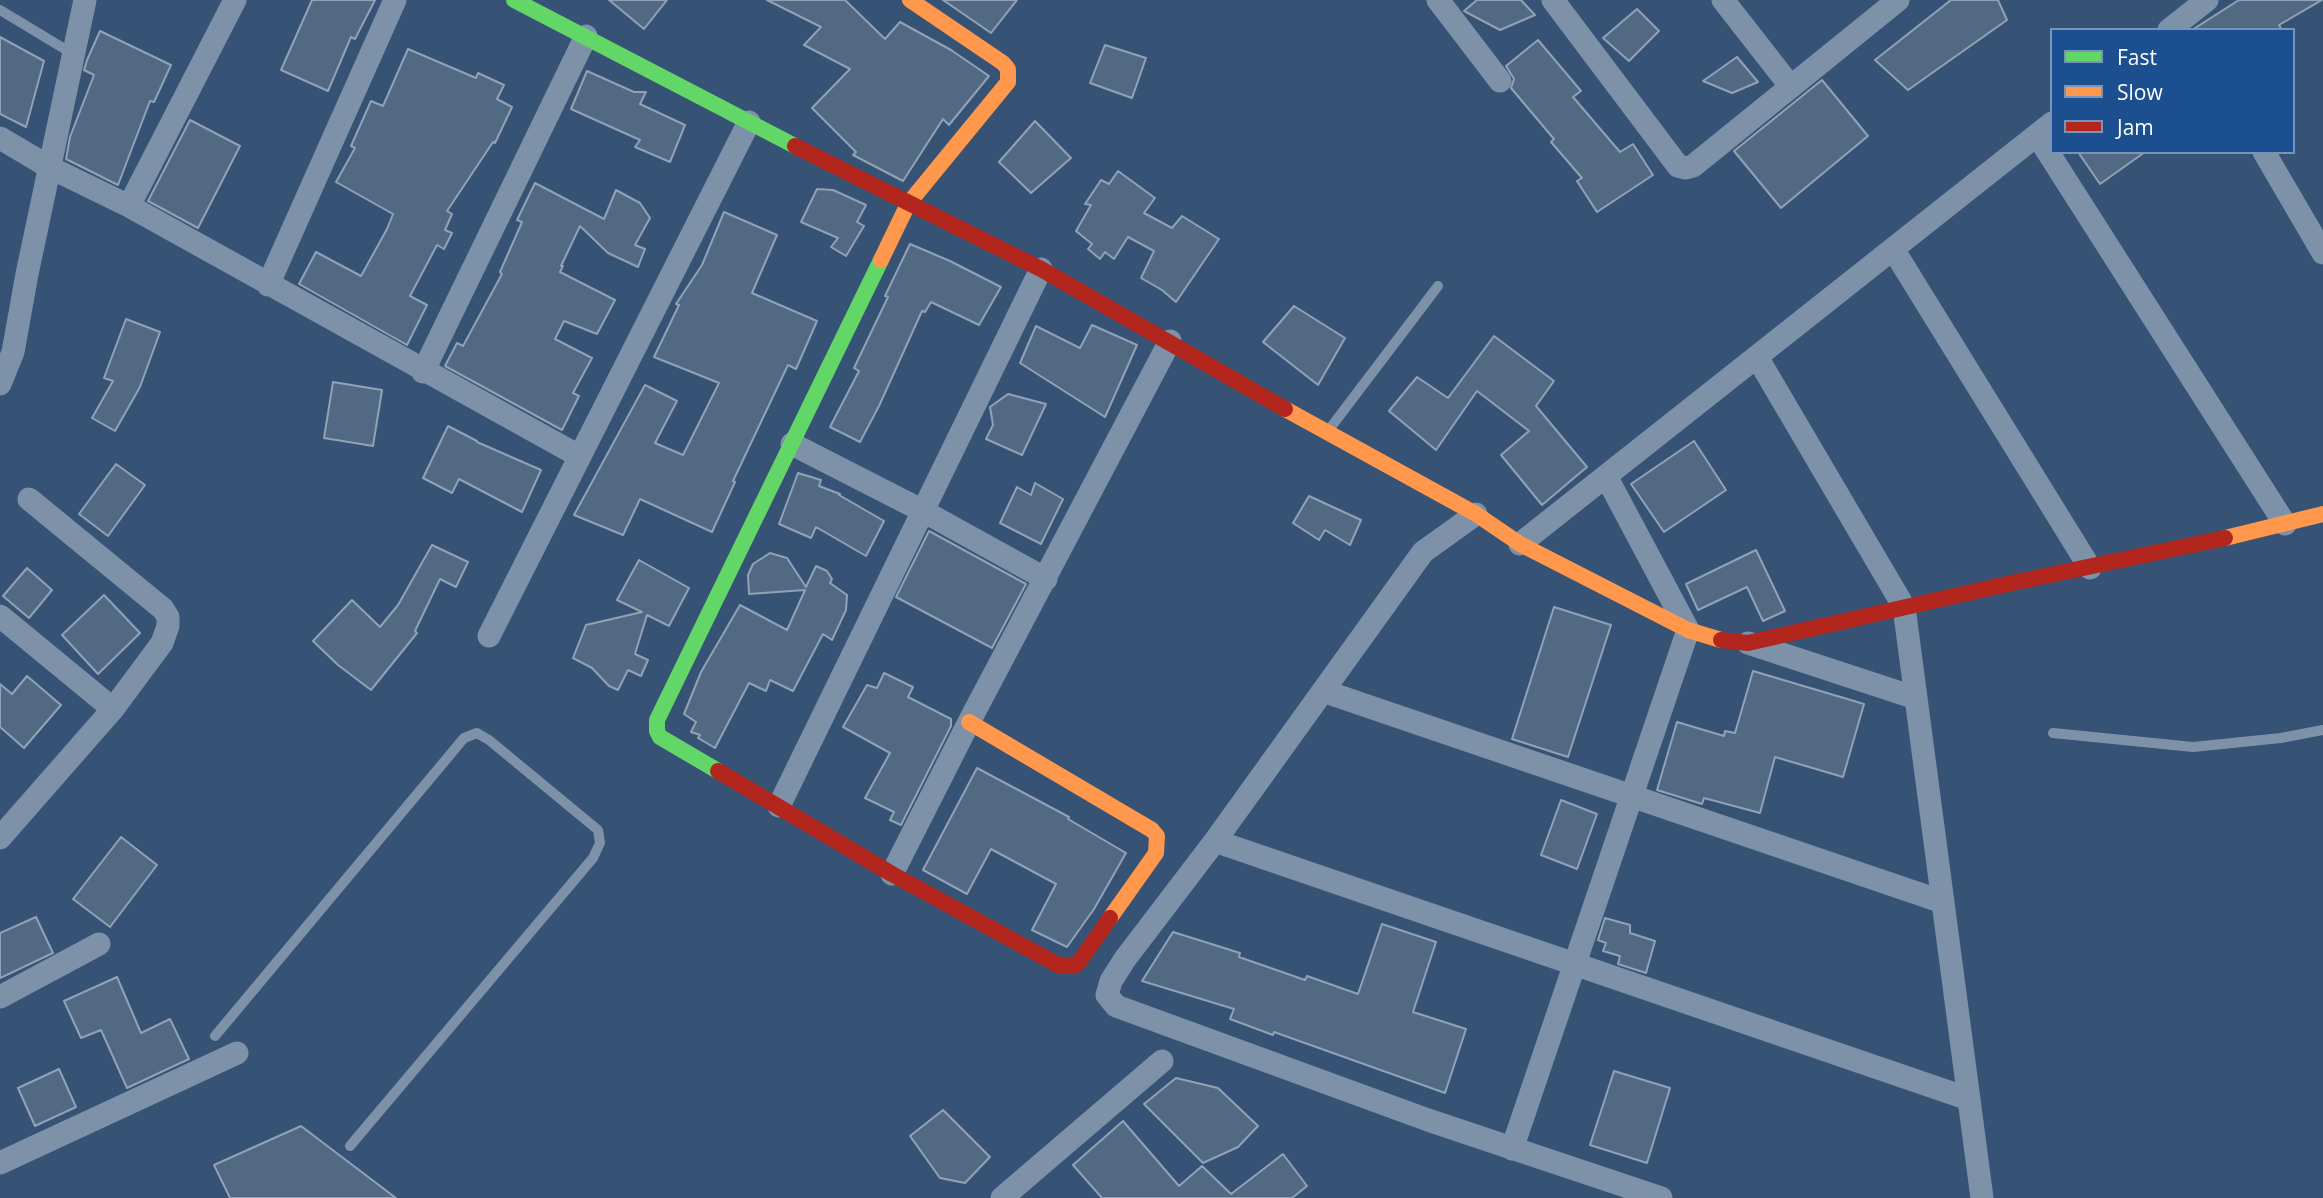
<!DOCTYPE html>
<html>
<head>
<meta charset="utf-8">
<style>
	body { margin:0 }
	#map { position:relative; width:2323px; height:1198px; overflow:hidden; background:#365274; font-family:"Open Sans",sans-serif }
	canvas { display:block }
	.legend { position:absolute; left:2050px; top:28px; width:245px; height:126px; box-sizing:border-box; background:#1b4f8f; border:2px solid #7695bc; margin:0; padding:9px 12px; list-style:none; font-size:21px; color:#fff }
	.legend li { display:flex; align-items:center; gap:14px; height:35px }
	.legend b { width:35px; border:2px solid #7695bc }
</style>
</head>
<body>
<div id="map">
<canvas width="2323" height="1198"></canvas>
<ul class="legend">
<li><b style="height:9px;background:#63d668"></b>Fast</li>
<li><b style="height:9px;background:#ff974d"></b>Slow</li>
<li><b style="height:9px;background:#b3261e"></b>Jam</li>
</ul>
</div>
<script>
const c = document.querySelector('canvas').getContext('2d');
c.lineJoin = 'round';
function fillPath(path, color) { c.fillStyle = color; c.fill(path, 'evenodd'); }
const shape = rows => new Path2D(rows.map(r => 'M' + r).join(''));
function trace(path, color, width, dash) { c.strokeStyle = color; c.lineWidth = width; c.lineCap = dash ? 'butt' : 'round'; c.setLineDash(dash || []); c.stroke(path); }
const building = shape([
	[312,0,375,0,355,39,351,37,328,91,281,70,312,0],
	[609,0,667,0,644,29,609,0],
	[767,0,845,0,885,39,900,22,951,50,989,76,949,125,943,119,903,181,853,155,856,152,812,108,850,69,804,45,821,27,767,0],
	[943,0,1017,0,991,33,943,0],
	[1477,0,1521,0,1535,15,1500,30,1464,11,1477,0],
	[1951,0,1998,0,2007,20,1908,90,1875,60,1951,0],
	[2239,0,2322,0,2279,25,2282,30,2192,30,2239,0],
	[1637,9,1659,31,1629,61,1603,38,1637,9],
	[100,31,171,65,154,102,150,101,118,185,66,159,70,137,94,75,84,70,87,60,100,31],
	[0,37,44,61,26,127,0,114,0,37],
	[1538,40,1581,91,1573,97,1620,152,1633,144,1653,175,1597,212,1577,181,1582,178,1551,142,1554,139,1511,88,1514,79,1506,66,1538,40],
	[1105,45,1146,58,1132,98,1090,83,1105,45],
	[408,49,476,78,478,73,504,85,497,99,512,107,495,143,493,142,447,211,452,214,445,230,452,233,444,249,437,245,410,296,427,305,407,345,299,284,316,252,361,276,387,229,393,214,336,182,355,148,351,146,371,101,383,106,408,49],
	[1737,57,1758,82,1732,93,1703,81,1737,57],
	[587,71,634,92,646,92,640,104,685,125,670,162,635,147,640,140,571,109,587,71],
	[1822,80,1868,136,1781,208,1734,151,1822,80],
	[190,120,240,146,198,228,148,201,190,120],
	[1035,121,1071,158,1031,193,999,162,1035,121],
	[2078,152,2145,152,2100,184,2078,152],
	[1118,171,1155,198,1144,213,1172,228,1182,216,1219,239,1176,302,1162,290,1141,278,1154,251,1128,237,1114,259,1105,252,1100,259,1088,249,1092,244,1076,231,1091,205,1085,204,1101,180,1109,184,1118,171],
	[535,183,604,219,616,190,640,203,650,218,635,245,645,249,638,267,608,253,580,226,561,266,563,266,560,272,615,300,597,334,564,321,555,339,592,358,573,393,579,396,562,430,445,366,457,343,463,346,502,274,500,272,522,222,517,220,535,183],
	[817,189,833,190,866,205,857,222,864,226,846,256,831,247,838,238,801,222,817,189],
	[724,212,777,235,752,293,817,321,796,369,788,365,733,481,735,482,712,532,640,499,623,535,574,515,645,385,677,401,655,443,683,455,719,383,654,357,679,305,676,304,702,265,724,212],
	[910,244,950,261,1001,287,979,325,931,302,925,312,922,311,879,406,860,442,830,427,859,371,854,368,888,297,885,296,910,244],
	[1294,306,1345,338,1318,385,1263,342,1294,306],
	[126,319,160,332,140,387,115,431,92,418,113,381,104,378,126,319],
	[1092,325,1137,345,1105,417,1020,363,1036,326,1080,348,1092,325],
	[1494,336,1554,381,1536,406,1587,467,1542,505,1501,455,1529,431,1477,391,1436,450,1389,411,1417,377,1448,398,1494,336],
	[333,382,382,390,373,446,324,438,333,382],
	[1008,394,1046,404,1022,455,986,439,993,425,990,407,1008,394],
	[448,426,477,441,477,442,541,470,522,512,459,479,452,493,423,478,448,426],
	[1694,441,1726,490,1664,532,1631,484,1694,441],
	[116,464,145,485,108,536,79,514,116,464],
	[798,473,821,480,819,486,840,494,839,495,884,521,866,556,816,527,811,538,779,524,798,473],
	[1035,483,1063,499,1041,544,1000,523,1017,487,1031,495,1035,483],
	[1309,496,1361,520,1350,545,1325,530,1319,540,1293,523,1309,496],
	[929,531,1026,584,992,648,896,597,929,531],
	[432,545,468,562,456,587,440,579,415,631,417,633,371,690,338,665,313,641,352,600,380,627,398,605,432,545],
	[1756,550,1785,611,1763,621,1747,587,1698,610,1686,584,1756,550],
	[770,553,787,558,806,587,816,566,827,571,832,579,830,583,847,595,846,610,832,640,823,634,793,691,770,680,766,691,749,683,715,748,698,738,700,735,691,732,696,722,684,714,701,672,740,605,787,630,805,590,749,594,748,575,753,564,770,553],
	[639,560,689,588,669,626,647,615,635,654,648,660,641,676,628,670,618,690,609,686,592,668,573,658,586,625,642,612,617,600,639,560],
	[27,568,52,590,29,618,3,596,27,568],
	[104,595,140,633,98,674,62,635,104,595],
	[1554,607,1611,625,1568,757,1512,739,1554,607],
	[1753,671,1864,704,1843,777,1775,757,1760,813,1704,798,1702,804,1657,790,1677,722,1724,736,1725,731,1735,733,1753,671],
	[884,673,913,687,908,697,951,719,951,726,901,825,890,820,894,812,865,798,890,753,843,727,867,685,877,688,884,673],
	[27,676,61,705,24,748,0,727,0,684,12,694,27,676],
	[977,768,1069,817,1068,819,1126,853,1094,909,1067,947,1032,930,1056,884,991,849,967,894,923,870,977,768],
	[1561,800,1597,814,1577,869,1541,855,1561,800],
	[121,837,157,865,110,927,73,899,121,837],
	[36,917,53,953,0,978,0,933,36,917],
	[1605,918,1630,925,1630,933,1655,941,1646,973,1618,964,1620,956,1603,951,1606,943,1598,940,1605,918],
	[1382,924,1436,942,1413,1012,1466,1029,1445,1093,1274,1032,1273,1035,1230,1019,1234,1009,1142,981,1173,932,1240,953,1239,957,1305,980,1307,976,1358,994,1382,924],
	[117,977,141,1033,170,1019,189,1059,127,1088,101,1030,81,1038,64,1001,117,977],
	[59,1069,76,1107,35,1126,18,1088,59,1069],
	[1614,1071,1670,1088,1647,1163,1590,1145,1614,1071],
	[1176,1078,1218,1088,1258,1126,1238,1147,1203,1163,1144,1104,1176,1078],
	[943,1110,990,1157,965,1183,940,1178,910,1136,943,1110],
	[1123,1121,1179,1186,1202,1166,1231,1194,1283,1154,1307,1186,1292,1198,1102,1198,1073,1165,1123,1121],
	[301,1126,396,1198,230,1198,214,1165,301,1126]
]);
fillPath(building, '#526984');
trace(building, '#92a2b6', 2);
trace(shape([
	[0,10,73,54],
	[1328,431,1438,286],
	[2053,733,2193,747,2281,738,2323,730],
	[215,1036,464,738,477,733,489,740,598,830,600,843,593,858,350,1146]
]), '#7d92a8', 10);
trace(shape([
	[1438,0,1500,81],
	[1553,0,1678,166,1686,168,1693,166,1898,0],
	[1723,0,1791,87],
	[2169,30,2207,0],
	[2037,135,2285,524],
	[0,138,49,167,129,206,235,0],
	[2264,152,2323,253],
	[129,206,579,456],
	[1893,249,2090,568],
	[268,285,395,0],
	[1757,357,1904,607,1982,1198],
	[423,372,586,36],
	[0,384,13,352,27,274,85,0],
	[792,444,923,511,1046,579],
	[1476,514,1423,552,1215,841,1125,959,1111,981,1107,995,1116,1006,1428,1120,1661,1198],
	[1520,544,2052,123],
	[0,616,113,709],
	[489,636,749,122],
	[1748,643,1916,698],
	[1323,691,1943,902],
	[779,806,1041,269],
	[0,838,113,709,162,643,168,626,168,617,163,609,29,499],
	[1215,841,1969,1099],
	[892,874,969,722,1170,341],
	[0,997,99,944],
	[1512,1149,1688,630,1606,476],
	[0,1163,237,1053],
	[1002,1198,1162,1061]
]), '#7d92a8', 23);
trace(shape([
	[514,0,795,146],
	[718,771,660,737,657,731,657,720,881,260]
]), '#63d668', 16);
trace(shape([
	[881,260,908,204,1008,82,1008,69,1003,63,910,0],
	[1285,409,1476,514,1520,544,1688,630,1721,640],
	[2225,538,2323,514],
	[969,722,1152,830,1157,836,1156,853,1110,918]
]), '#ff974d', 16);
trace(shape([
	[795,146,1041,269,1285,409],
	[1721,640,1748,643,2007,584,2225,538],
	[718,771,892,874,1058,965,1074,966,1079,962,1110,918]
]), '#b3261e', 16);
</script>
</body>
</html>
